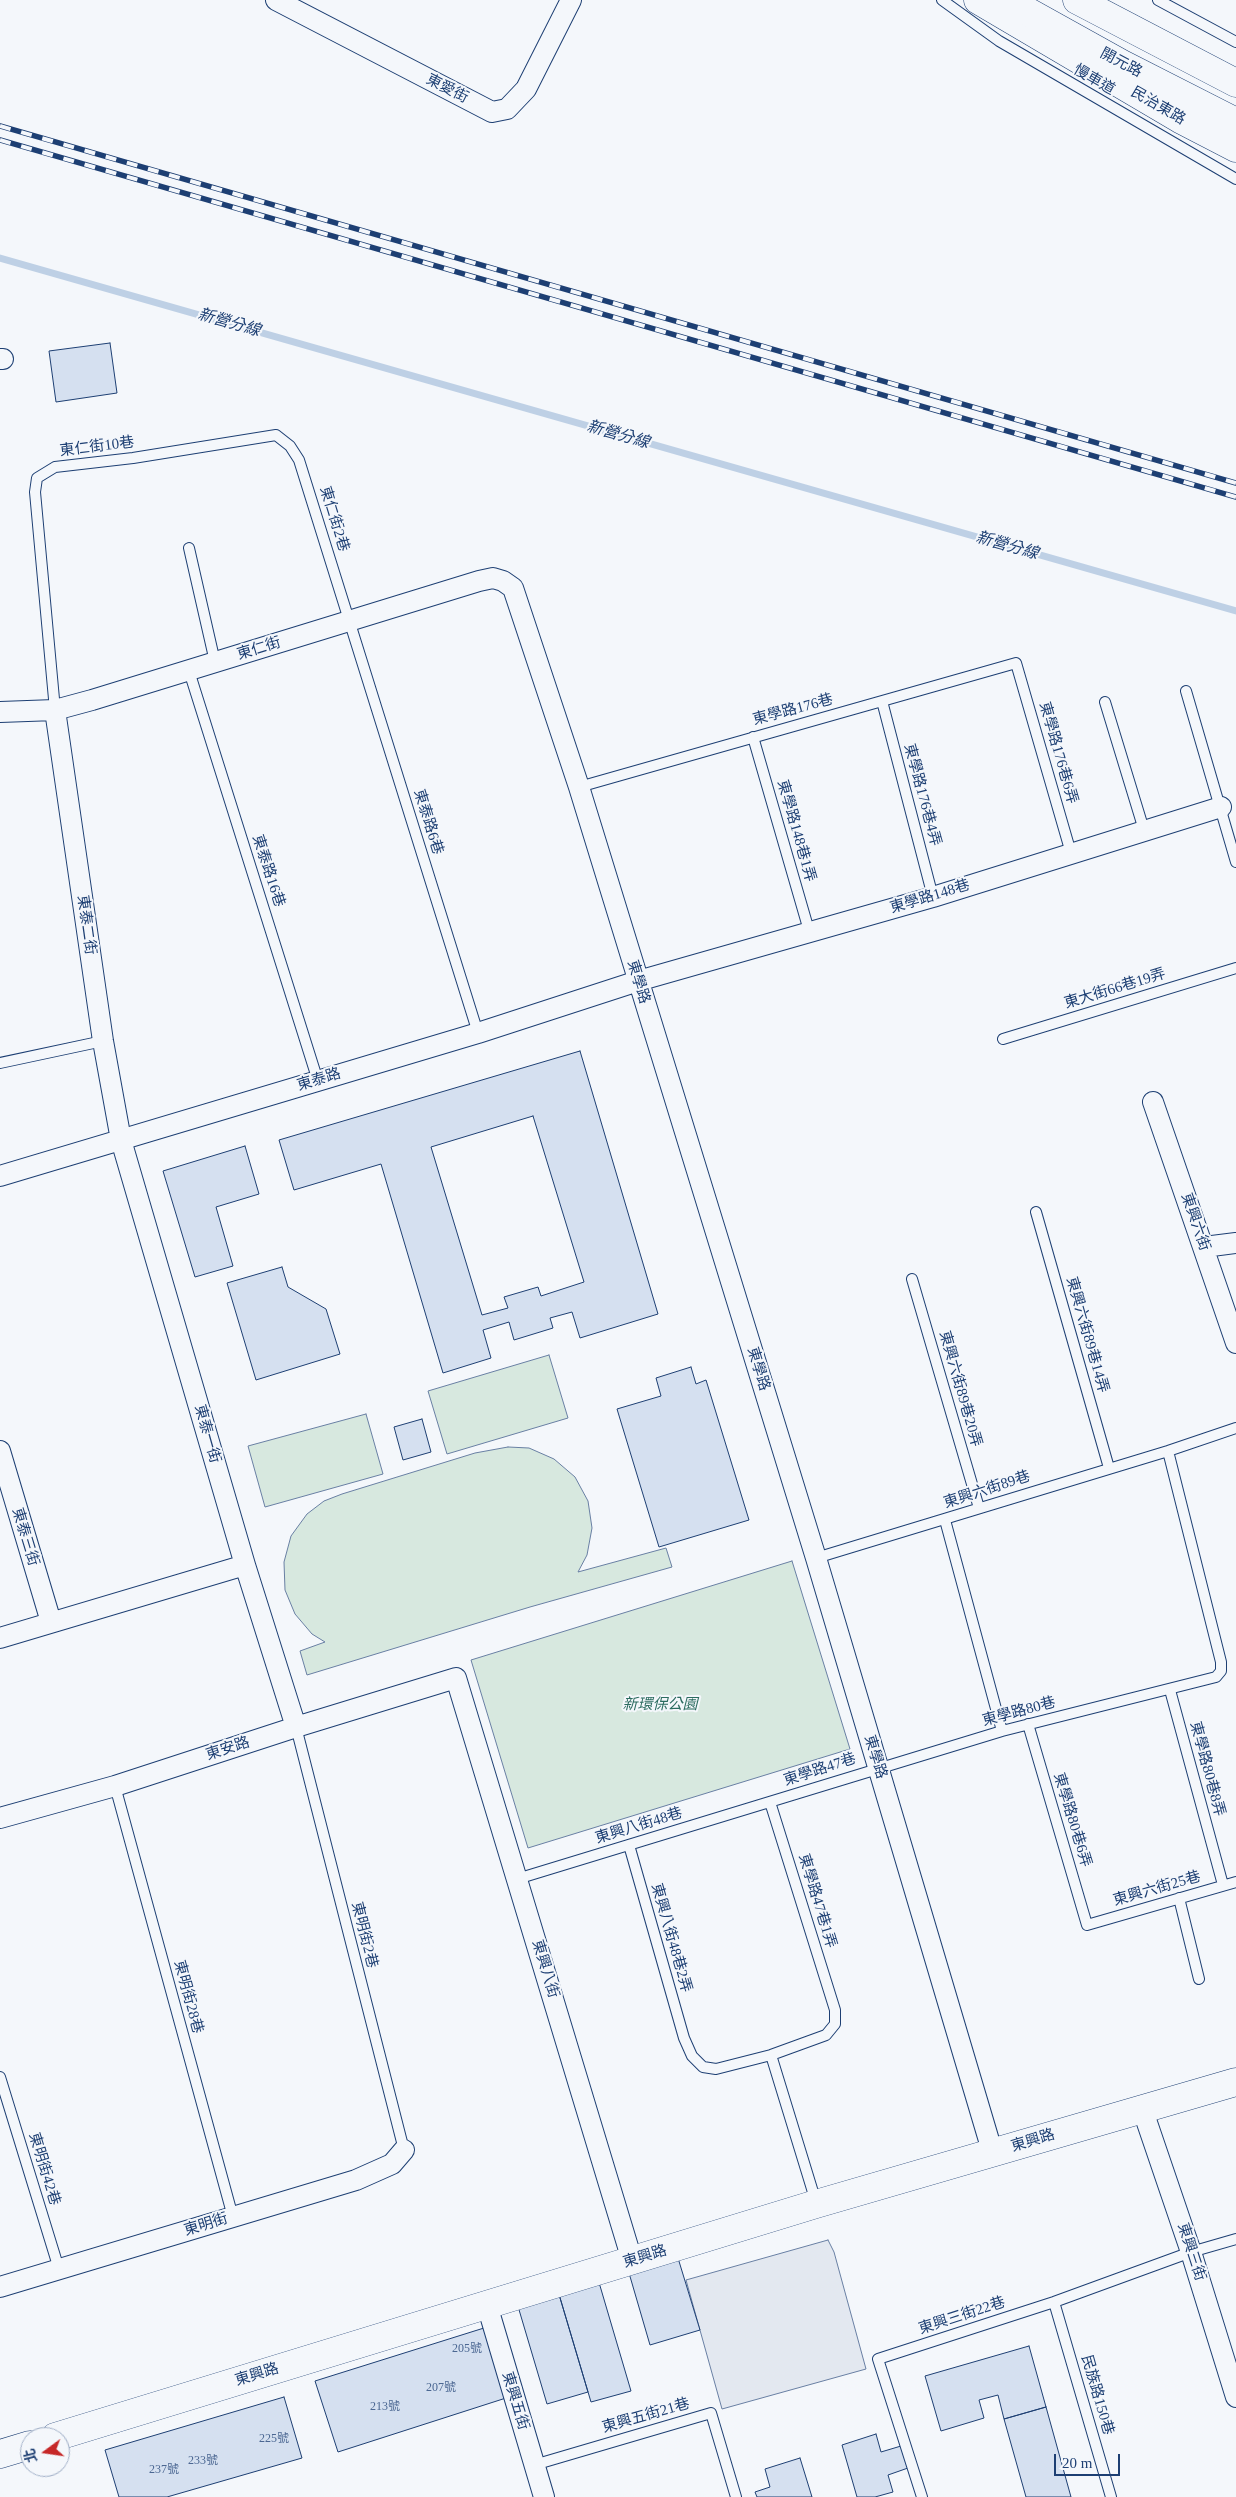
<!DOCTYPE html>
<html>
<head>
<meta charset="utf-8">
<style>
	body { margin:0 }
	#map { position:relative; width:1236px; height:2497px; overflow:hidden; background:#f4f7fb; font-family:"Times New Roman","Noto Sans TC",serif }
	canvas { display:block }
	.north { position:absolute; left:20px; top:2427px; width:50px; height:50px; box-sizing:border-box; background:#f4f7fb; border:1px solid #9eadc5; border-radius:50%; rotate:256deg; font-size:14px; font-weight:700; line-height:20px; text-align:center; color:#1d3f73 }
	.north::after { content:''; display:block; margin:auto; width:18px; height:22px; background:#c62828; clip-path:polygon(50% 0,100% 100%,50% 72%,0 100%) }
	.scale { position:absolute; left:1054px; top:2454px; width:66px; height:22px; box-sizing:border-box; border:2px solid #1d3f73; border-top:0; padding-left:6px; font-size:15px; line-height:18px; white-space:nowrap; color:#1d3f73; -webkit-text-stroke:4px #f4f7fb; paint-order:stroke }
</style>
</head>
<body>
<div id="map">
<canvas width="1236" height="2497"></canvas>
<div class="north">北</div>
<div class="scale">20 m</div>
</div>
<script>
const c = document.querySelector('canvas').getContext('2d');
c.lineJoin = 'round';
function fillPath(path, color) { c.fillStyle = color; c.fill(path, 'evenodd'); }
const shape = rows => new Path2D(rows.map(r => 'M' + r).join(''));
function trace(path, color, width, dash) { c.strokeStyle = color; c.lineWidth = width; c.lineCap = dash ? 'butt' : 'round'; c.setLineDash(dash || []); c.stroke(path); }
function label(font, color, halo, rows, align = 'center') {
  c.font = font + ' "Times New Roman","Noto Sans TC",serif'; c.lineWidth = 4; c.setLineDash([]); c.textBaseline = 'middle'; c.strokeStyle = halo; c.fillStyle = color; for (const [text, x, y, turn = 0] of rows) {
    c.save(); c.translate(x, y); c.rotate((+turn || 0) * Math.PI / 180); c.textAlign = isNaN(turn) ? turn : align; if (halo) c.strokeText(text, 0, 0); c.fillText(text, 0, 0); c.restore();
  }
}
const green = shape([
	[549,1355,568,1418,447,1454,428,1391,549,1355],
	[366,1414,383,1474,265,1507,248,1446,366,1414],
	[508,1447,529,1448,554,1459,575,1477,588,1501,592,1528,587,1555,578,1572,666,1548,672,1567,530,1607,307,1675,300,1651,325,1642,312,1634,295,1614,285,1590,284,1562,291,1536,307,1514,324,1501,342,1494,475,1453,508,1447],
	[792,1561,850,1749,528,1848,471,1660,792,1561]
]);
fillPath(green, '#d7e8df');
trace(green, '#687fa3', 1);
const parking = shape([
	[828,2240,834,2252,866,2369,722,2409,686,2280,828,2240]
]);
fillPath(parking, '#e3e8f0');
trace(parking, '#687fa3', 1);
trace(shape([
	[0,258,1236,611]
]), '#bed0e5', 7);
const building = shape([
	[110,343,117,393,56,402,49,351,110,343],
	[580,1051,658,1314,580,1338,572,1312,550,1318,553,1328,514,1340,509,1322,483,1330,491,1358,443,1373,381,1164,294,1190,279,1140,580,1051],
	[533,1116,584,1282,541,1296,538,1287,504,1297,508,1308,482,1315,431,1147,533,1116],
	[245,1146,259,1194,216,1207,233,1266,195,1277,163,1171,245,1146],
	[282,1267,288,1287,326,1309,340,1354,256,1380,227,1283,282,1267],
	[691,1367,696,1384,706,1380,749,1520,659,1547,617,1409,661,1396,656,1378,691,1367],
	[422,1419,431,1452,403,1460,394,1427,422,1419],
	[678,2258,700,2330,650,2345,629,2273,678,2258],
	[598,2279,631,2391,591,2402,558,2291,598,2279],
	[558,2291,588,2392,547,2404,517,2303,558,2291],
	[484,2328,506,2398,338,2452,315,2381,484,2328],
	[1029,2346,1046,2407,1004,2419,998,2395,979,2400,984,2418,941,2431,925,2376,1029,2346],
	[284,2397,302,2458,167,2497,119,2497,105,2450,284,2397],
	[1046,2407,1071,2497,1026,2497,1004,2419,1046,2407],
	[876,2434,881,2452,901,2446,908,2468,888,2475,893,2492,875,2497,857,2497,842,2445,876,2434],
	[800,2458,812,2497,757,2497,755,2492,770,2487,765,2469,800,2458]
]);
fillPath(building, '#d5e0f0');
trace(building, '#1d3f73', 1);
const lane = shape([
	[942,0,999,41,1236,179],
	[1158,0,1236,42],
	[189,548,215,662],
	[189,671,318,1081],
	[1186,691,1236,862],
	[882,701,933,897],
	[1105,702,1144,830],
	[55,710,35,492,37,478,55,467,133,458,276,435,290,446,299,460,478,1033],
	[753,737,810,934],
	[579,787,1016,663,1071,853],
	[1003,1039,1236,968],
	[0,1063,103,1041],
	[1036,1212,1109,1468],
	[912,1279,979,1508],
	[945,1520,1002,1731],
	[816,1558,1168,1451,1236,1428],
	[1170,1690,1223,1885],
	[1028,1724,1087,1925,1236,1882],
	[296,1727,404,2150],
	[115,1786,233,2217],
	[629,1845,684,2038,692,2056,703,2067,716,2069,771,2055,826,2035,835,2024,835,2010,770,1802],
	[517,1879,1002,1731,1216,1677,1221,1671,1221,1662,1168,1451],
	[1179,1898,1199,1979],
	[771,2055,816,2202],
	[0,2077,59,2269],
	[1054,2302,1111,2497],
	[534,2465,711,2413,736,2497],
	[922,2497,878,2359,1054,2302,1191,2252,1236,2239]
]);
const street = shape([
	[276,0,492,112,507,109,526,89,571,0],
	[0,359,3,359],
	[55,710,103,1041,121,1140,245,1565,296,1727],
	[0,712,55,710,92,700,479,581,493,578,503,581,513,588,579,787,816,1558,993,2154],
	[1153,1102,1236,1343],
	[0,1176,478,1033,638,981,933,897,1221,807],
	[1204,1247,1236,1243],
	[0,1451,51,1622],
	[0,1638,245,1565],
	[0,1818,115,1786,296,1727,456,1678,632,2260],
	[1142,2108,1191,2252,1236,2397],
	[0,2287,356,2180,392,2164,404,2150],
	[487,2305,544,2497]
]);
const secondary = shape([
	[978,0,1180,119,1236,148],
	[55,2437,816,2204,1236,2082],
	[0,2454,30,2445]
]);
const primary = shape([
	[1007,0,1122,64,1236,122],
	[1077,0,1236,83]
]);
trace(lane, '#1d3f73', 12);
trace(street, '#1d3f73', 22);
trace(secondary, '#1d3f73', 29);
trace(primary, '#1d3f73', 29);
trace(lane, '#f4f7fb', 10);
trace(street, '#f4f7fb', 20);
trace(secondary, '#f4f7fb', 28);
trace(primary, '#f4f7fb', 28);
const rail = shape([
	[0,126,1236,483],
	[0,140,1236,497]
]);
trace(rail, '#1d3f73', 5.5);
trace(rail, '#f4f7fb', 4, [11]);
label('12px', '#4b6792', null, [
	["205號",467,2349],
	["207號",441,2388],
	["213號",385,2407],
	["225號",274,2439],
	["233號",203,2461],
	["237號",164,2470]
]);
label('15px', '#1d3f73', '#f4f7fb', [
	["開元路",1121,63,28],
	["慢車道",1094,80,30],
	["東愛街",447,89,27],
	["民治東路",1158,106,30],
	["東仁街10巷",97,447,-7],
	["東仁街2巷",334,519,73],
	["東仁街",259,649,-17],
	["東學路176巷",793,710,-15],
	["東學路176巷6弄",1058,753,74],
	["東學路176巷4弄",922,795,75],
	["東泰路6巷",428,822,73],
	["東學路148巷1弄",796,831,74],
	["東泰路16巷",268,871,72],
	["東學路148巷",930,897,-17],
	["東泰二街",86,925,82],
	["東學路",638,982,73],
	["東大街66巷19弄",1115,989,-17],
	["東泰路",319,1080,-17],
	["東興六街",1195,1222,71],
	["東興六街89巷14弄",1087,1335,74],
	["東學路",758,1369,73],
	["東興六街89巷20弄",960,1389,74],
	["東泰一街",207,1434,74],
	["東興六街89巷",987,1490,-18],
	["東泰三街",25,1537,73],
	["東學路80巷",1019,1712,-15],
	["東安路",228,1749,-18],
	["東學路",875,1757,73],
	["東學路80巷8弄",1207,1769,75],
	["東學路47巷",820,1770,-18],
	["東學路80巷6弄",1072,1820,73],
	["東興八街48巷",639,1826,-17],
	["東興六街25巷",1157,1889,-16],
	["東學路47巷1弄",817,1901,73],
	["東明街2巷",364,1935,76],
	["東興八街48巷2弄",671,1938,74],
	["東興八街",545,1969,73],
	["東明街28巷",188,1997,75],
	["東興路",1033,2141,-17],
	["東明街42巷",44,2169,73],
	["東明街",206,2225,-17],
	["東興三街",1191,2252,72],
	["東興路",645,2257,-17],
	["東興三街22巷",962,2316,-18],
	["東興路",257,2375,-17],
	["民族路150巷",1097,2395,74],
	["東興五街",515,2401,73],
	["東興五街21巷",646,2416,-16]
]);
label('italic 15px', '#2c6c60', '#f4f7fb', [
	["新環保公園",660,1705]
]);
label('italic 16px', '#1d3f73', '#f4f7fb', [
	["新營分線",229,323,16],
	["新營分線",618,435,16],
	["新營分線",1007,546,16]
]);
</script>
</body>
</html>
